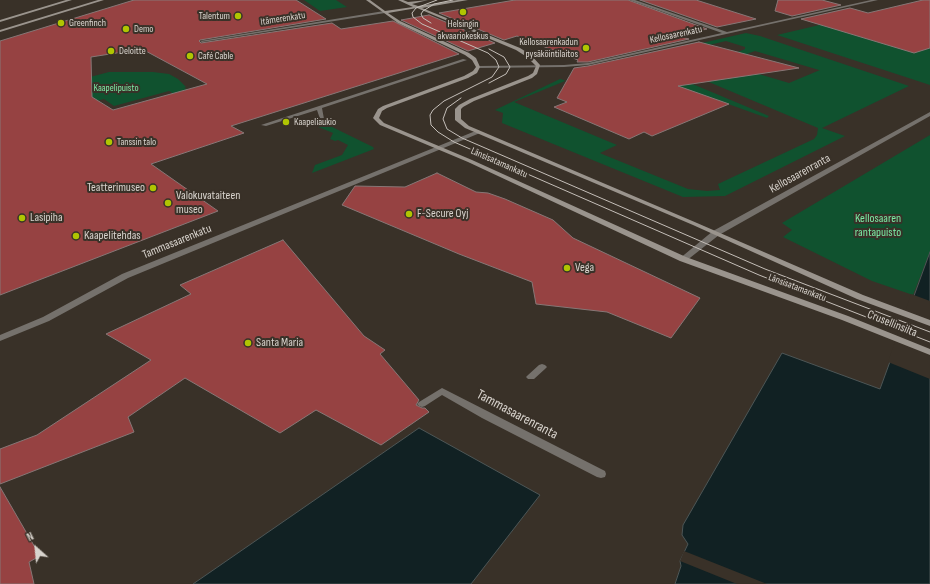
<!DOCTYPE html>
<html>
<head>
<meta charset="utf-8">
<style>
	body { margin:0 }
	#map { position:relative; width:930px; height:584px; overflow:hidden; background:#393128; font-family:"Sofia Sans Condensed",sans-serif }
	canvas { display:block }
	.north { position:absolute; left:16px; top:528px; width:40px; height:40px; -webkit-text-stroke:3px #393128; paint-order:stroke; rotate:333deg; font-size:11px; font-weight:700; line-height:16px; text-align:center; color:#d8d3cd }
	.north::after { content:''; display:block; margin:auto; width:14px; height:18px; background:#d8d3cd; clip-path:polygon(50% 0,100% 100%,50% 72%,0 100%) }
</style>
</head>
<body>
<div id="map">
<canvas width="930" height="584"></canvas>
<div class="north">N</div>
</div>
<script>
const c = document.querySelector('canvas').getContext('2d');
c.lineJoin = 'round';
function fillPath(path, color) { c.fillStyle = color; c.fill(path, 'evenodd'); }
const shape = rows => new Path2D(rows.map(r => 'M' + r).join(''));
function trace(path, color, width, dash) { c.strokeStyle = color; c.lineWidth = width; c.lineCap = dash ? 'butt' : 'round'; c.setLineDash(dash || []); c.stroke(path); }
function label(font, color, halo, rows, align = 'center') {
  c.font = font + ' "Sofia Sans Condensed",sans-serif'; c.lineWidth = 4; c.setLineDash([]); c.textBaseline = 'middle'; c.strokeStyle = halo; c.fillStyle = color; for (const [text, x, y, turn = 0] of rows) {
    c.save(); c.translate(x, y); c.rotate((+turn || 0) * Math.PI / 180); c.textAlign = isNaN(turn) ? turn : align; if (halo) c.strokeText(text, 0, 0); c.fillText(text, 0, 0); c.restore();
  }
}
fillPath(shape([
	[304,0,336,0,347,7,320,11],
	[866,14,930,32,930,85,777,35],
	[746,33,760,36,909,86,822,128,845,136,725,196,683,197,502,123,503,113,495,110,560,79,564,80,565,81,514,102,617,145,600,153,602,154,688,189,707,191,720,190,718,184,814,139,817,135,818,128,666,64,738,52,745,49,745,47,726,41,658,57,645,56],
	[755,51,819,70,820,70,789,83,722,63],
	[659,70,769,116,767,118,667,82],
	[109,72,153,72,169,74,178,79,186,87,184,88,187,89,179,97,169,91,114,106,104,99,0,127,0,101],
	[324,123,373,147,374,149,312,173,315,165,342,155,348,145,338,140,335,141,330,139,333,133,316,126],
	[930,135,930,252,913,295,872,281,783,237,792,230,782,223]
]), '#10522f');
const water = shape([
	[930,252,930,584,675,584,681,566,680,561,688,544,682,535,683,525,782,353,880,389,930,252],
	[419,428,540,495,471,584,193,584,419,428]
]);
fillPath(water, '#112123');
trace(water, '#4d5656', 1);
fillPath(shape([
	[911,294,930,301,930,379,888,362],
	[684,551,767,584,737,584,680,561]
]), '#393128');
const building = shape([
	[134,0,296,0,326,19,200,40,199,41,201,43,332,23,341,29,393,21,459,54,231,126,244,133,151,164,218,211,0,295,0,41,134,0],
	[142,49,207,84,113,110,92,97,91,57,142,49],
	[515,0,628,0,707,29,677,36,689,39,588,62,577,62,578,60,517,36,504,40,439,13,515,0],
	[640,0,696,0,756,19,717,27,640,0],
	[778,0,822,0,841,5,792,16,775,11,778,0],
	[923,0,930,0,930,48,914,53,801,19,850,8,868,13,923,0],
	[429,15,495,43,468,51,401,20,429,15],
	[699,42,799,68,678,86,729,104,652,136,644,132,629,139,554,107,567,102,557,98,574,68,588,66,699,42],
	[437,173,476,192,488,193,505,199,553,220,573,238,700,298,671,338,607,312,536,304,532,282,459,254,342,205,355,186,405,187,437,173],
	[283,240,364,336,385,350,380,354,419,400,416,405,422,408,425,408,429,412,381,445,316,410,280,433,185,378,128,417,134,432,0,484,0,449,37,435,151,360,106,334,191,294,180,285,283,240],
	[0,487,40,556,29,562,34,584,0,584,0,487]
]);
fillPath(building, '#964242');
trace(building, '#877776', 1);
fillPath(shape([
	[629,0,635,0,727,32,871,0,878,0,588,65,564,67,478,68,476,67,478,66,564,65,588,63,722,33,629,0],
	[384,11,385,13,202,42,200,41,384,11],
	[463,59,467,60,322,108,324,119,320,119,317,110,266,126,261,125,463,59],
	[930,112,930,116,719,235,686,261,680,261,679,259,713,231,930,112],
	[478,130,481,132,480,133,128,278,49,321,0,341,0,335,43,317,122,274,478,130],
	[542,364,545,365,547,367,545,369,534,379,528,379,526,377,528,375,539,365,542,364],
	[442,388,605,471,606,474,605,477,601,478,597,477,482,418,442,395,425,406,422,407,419,406,417,404,419,402,442,388]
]), '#75716c');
fillPath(shape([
	[66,0,72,0,0,22,0,20,66,0],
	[98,0,104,0,0,32,0,30,98,0],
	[366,0,370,0,385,11,413,7,398,0,403,0,408,2,428,0,412,4,418,6,458,0,468,0,422,8,520,48,531,55,540,65,537,74,532,78,474,101,463,107,461,109,461,119,469,126,697,223,863,295,930,320,930,326,857,299,693,225,465,128,455,120,455,109,459,105,470,99,528,76,533,73,536,66,527,57,516,50,417,8,388,13,400,21,469,53,476,58,480,67,477,73,468,78,387,108,382,111,379,118,384,123,472,160,686,257,848,316,930,349,930,355,842,320,680,261,468,162,380,125,373,118,378,109,383,106,464,76,473,71,476,67,472,60,465,55,398,23,366,0]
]), '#9a948d');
trace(shape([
	[437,0,416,8,412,13,413,17,422,24,488,53,496,60,499,67,492,77,444,101,433,110,430,115,431,125,438,132,454,142,759,275,930,342],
	[431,23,423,18,421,14,423,11,434,4,453,0],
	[489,49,504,57,510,67,506,74,489,83],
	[461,98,447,108,443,119,447,129,462,138,765,269,930,332]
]), '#c5bfb9', 1);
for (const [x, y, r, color] of [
	[463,12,4,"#b0c502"],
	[238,16,4,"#b0c502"],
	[61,23,4,"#b0c502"],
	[126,29,4,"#b0c502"],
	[586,48,4,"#b0c502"],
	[111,51,4,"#b0c502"],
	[190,56,4,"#b0c502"],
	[286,122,4,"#b0c502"],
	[109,142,4,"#b0c502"],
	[153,188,4,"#b0c502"],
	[168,203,4,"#b0c502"],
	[409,214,4,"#b0c502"],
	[22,218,4,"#b0c502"],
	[76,236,4,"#b0c502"],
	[567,268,4,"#b0c502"],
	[248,343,4,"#b0c502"]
]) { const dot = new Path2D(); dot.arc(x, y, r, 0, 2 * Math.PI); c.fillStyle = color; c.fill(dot); trace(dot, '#393128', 1.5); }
label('10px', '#d8d3cd', '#393128', [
	["Talentum",230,16,"right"],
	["Greenfinch",69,23],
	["Helsingin",463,24,"center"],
	["akvaariokeskus",463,36,"center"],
	["Demo",134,29],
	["Kellosaarenkadun",578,42,"right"],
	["pysäköintilaitos",578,54,"right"],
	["Deloitte",119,51],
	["Café Cable",198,56],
	["Kaapeliaukio",294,122],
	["Tanssin talo",117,142]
], 'left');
label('10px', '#d8d3cd', '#393128', [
	["Itämerenkatu",283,19,-9],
	["Kellosaarenkatu",676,35,-12],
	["Länsisatamankatu",499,163,24],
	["Länsisatamankatu",797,288,21]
]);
label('10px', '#7ceca6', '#393128', [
	["Kaapelipuisto",116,88]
]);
label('12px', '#d8d3cd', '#393128', [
	["Kellosaarenranta",800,174,-29],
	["Tammasaarenkatu",177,242,-22],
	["Crusellinsilta",892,324,22]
]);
label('12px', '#d8d3cd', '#393128', [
	["Teatterimuseo",145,188,"right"],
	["Valokuvataiteen",176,196],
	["museo",176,210],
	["F-Secure Oyj",417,214],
	["Lasipiha",30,218],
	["Kaapelitehdas",84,236],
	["Vega",575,268],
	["Santa Maria",256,343]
], 'left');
label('12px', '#7ceca6', '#393128', [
	["Kellosaaren",878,219],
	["rantapuisto",878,233]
]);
label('14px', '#d8d3cd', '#393128', [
	["Tammasaarenranta",517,415,28]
]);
</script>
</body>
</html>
